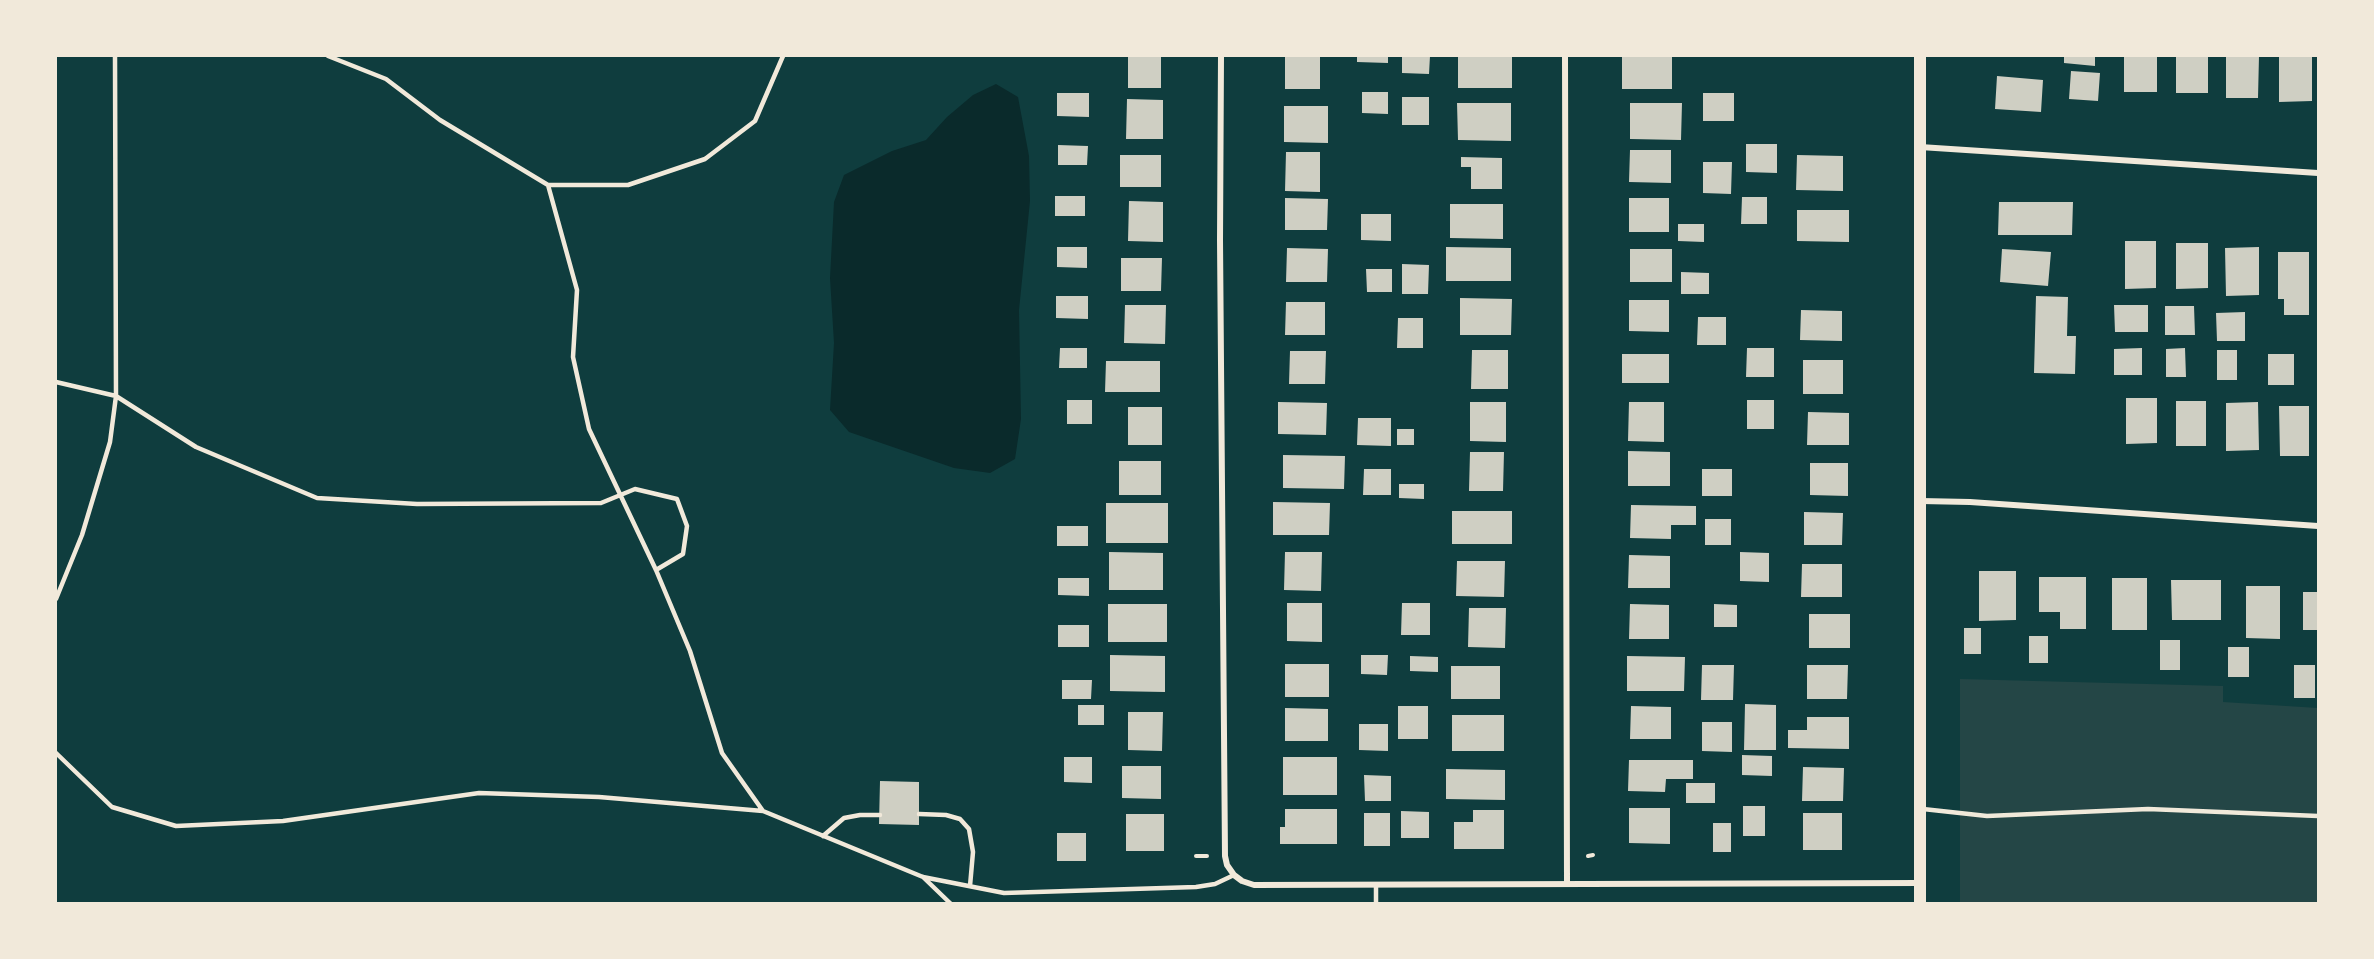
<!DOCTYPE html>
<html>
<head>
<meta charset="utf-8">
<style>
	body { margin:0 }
	#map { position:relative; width:2374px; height:959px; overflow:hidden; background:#0f3d3e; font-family:Literata,serif }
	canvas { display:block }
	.frame { position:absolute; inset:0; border:57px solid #f1e9da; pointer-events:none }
</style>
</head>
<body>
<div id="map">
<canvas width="2374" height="959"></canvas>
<div class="frame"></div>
</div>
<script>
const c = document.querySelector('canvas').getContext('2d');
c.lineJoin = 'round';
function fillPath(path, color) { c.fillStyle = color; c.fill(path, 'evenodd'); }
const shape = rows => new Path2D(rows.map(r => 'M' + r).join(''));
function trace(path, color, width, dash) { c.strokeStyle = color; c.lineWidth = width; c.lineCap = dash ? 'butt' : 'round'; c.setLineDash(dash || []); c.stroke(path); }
fillPath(shape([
	[1960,679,2223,686,2223,702,2318,708,2318,903,1960,904]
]), '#244646');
fillPath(shape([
	[996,84,1018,97,1029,156,1030,201,1019,310,1021,419,1015,459,990,473,954,468,849,432,830,410,834,343,830,278,834,202,844,175,892,151,926,140,947,117,973,95]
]), '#0a2a2b');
fillPath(shape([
	[1128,56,1161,56,1161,88,1128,88],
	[1285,56,1320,56,1320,89,1285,89],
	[1357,56,1388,56,1388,63,1357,62],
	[1402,56,1430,56,1429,74,1402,73],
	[1458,56,1512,56,1512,88,1458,88],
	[1622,56,1672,56,1672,89,1622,89],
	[2064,56,2095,56,2095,66,2064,63],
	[2124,56,2157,56,2157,92,2124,92],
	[2176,56,2208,56,2208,93,2176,93],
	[2226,56,2259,56,2258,98,2226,98],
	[2279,56,2312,56,2312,101,2279,102],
	[2071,71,2100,73,2098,101,2069,99],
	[1997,76,2043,80,2041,112,1995,109],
	[1362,92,1388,92,1388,114,1362,113],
	[1057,93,1089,93,1089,117,1057,116],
	[1703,93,1734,93,1734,121,1703,121],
	[1402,97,1429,97,1429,125,1402,125],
	[1127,99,1163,100,1163,139,1126,139],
	[1457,103,1511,103,1511,141,1458,140],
	[1630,103,1682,103,1681,140,1630,139],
	[1284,106,1328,106,1328,143,1284,142],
	[1746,144,1777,144,1777,173,1746,172],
	[1058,145,1088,146,1087,165,1058,165],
	[1630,150,1671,150,1671,183,1629,182],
	[1286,152,1320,152,1320,192,1285,191],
	[1120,155,1161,155,1161,187,1120,187],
	[1797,155,1843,156,1843,191,1796,190],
	[1461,157,1502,158,1502,189,1471,189,1471,167,1461,167],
	[1703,162,1732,162,1731,194,1703,193],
	[1055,196,1085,196,1085,216,1055,216],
	[1742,197,1767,197,1767,224,1741,224],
	[1285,198,1328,199,1327,230,1285,230],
	[1629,198,1669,198,1669,232,1629,232],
	[1129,201,1163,202,1163,242,1128,241],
	[1999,202,2073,202,2072,235,1998,235],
	[1450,204,1503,204,1503,239,1450,238],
	[1797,210,1849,210,1849,242,1797,241],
	[1361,214,1391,214,1391,241,1361,240],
	[1678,224,1704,224,1704,242,1678,241],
	[2125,241,2156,241,2156,288,2125,289],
	[2176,243,2208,243,2208,288,2176,289],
	[1057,247,1087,247,1087,268,1057,267],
	[1446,247,1511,248,1511,281,1446,281],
	[2259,247,2259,295,2226,296,2225,248],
	[1287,248,1328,249,1327,282,1286,282],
	[1630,249,1672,249,1672,282,1630,282],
	[2002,249,2051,252,2048,286,2000,282],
	[2278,252,2309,252,2309,315,2284,315,2284,299,2278,299],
	[1121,258,1162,258,1161,291,1121,291],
	[1402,264,1429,265,1428,294,1402,294],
	[1366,269,1392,269,1392,292,1367,292],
	[1681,272,1709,273,1709,294,1681,294],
	[1056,296,1088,296,1088,319,1056,318],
	[2036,296,2068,297,2067,336,2076,336,2075,374,2034,373],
	[1460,298,1512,299,1511,335,1460,335],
	[1629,300,1669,300,1669,332,1629,331],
	[1286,302,1325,302,1325,335,1285,335],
	[1125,305,1166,305,1165,344,1124,343],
	[2114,305,2148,305,2148,332,2115,332],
	[2165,306,2194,306,2195,335,2165,335],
	[1801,310,1842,311,1842,341,1800,340],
	[2245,312,2245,341,2217,341,2216,313],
	[1698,317,1726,317,1726,345,1697,345],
	[1398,318,1423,318,1423,348,1397,348],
	[1060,348,1087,348,1087,368,1059,368],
	[1747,348,1774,348,1774,377,1746,377],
	[2142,348,2142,375,2114,375,2114,349],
	[2185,348,2186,377,2166,377,2166,349],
	[1472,350,1508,350,1508,389,1471,389],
	[2217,350,2237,350,2237,380,2217,380],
	[1290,351,1326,351,1325,384,1289,384],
	[1622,354,1669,354,1669,383,1622,383],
	[2268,354,2294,354,2294,385,2268,385],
	[1803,360,1843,360,1843,394,1803,394],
	[1106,361,1160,361,1160,392,1105,392],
	[2126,398,2157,398,2157,443,2126,444],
	[1067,400,1092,400,1092,424,1067,424],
	[1747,400,1774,400,1774,429,1747,429],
	[2176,401,2206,401,2206,446,2176,446],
	[1278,402,1327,403,1326,435,1278,434],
	[1470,402,1506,402,1506,442,1470,441],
	[1629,402,1664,402,1664,442,1628,441],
	[2258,402,2259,450,2226,451,2226,403],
	[2279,406,2309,406,2309,456,2280,456],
	[1128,407,1162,407,1162,445,1128,445],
	[1808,412,1849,413,1849,445,1807,445],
	[1358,418,1391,418,1391,446,1357,445],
	[1397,429,1414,429,1414,445,1397,445],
	[1628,451,1670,452,1670,486,1628,486],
	[1470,452,1504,452,1503,491,1469,491],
	[1283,455,1345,456,1344,489,1283,488],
	[1119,461,1161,461,1161,495,1119,495],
	[1810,463,1848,463,1848,496,1810,495],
	[1364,469,1391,469,1391,495,1363,495],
	[1702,469,1732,469,1732,496,1702,496],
	[1399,484,1424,484,1424,499,1399,498],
	[1273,502,1330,503,1329,535,1273,535],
	[1106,503,1168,503,1168,543,1106,543],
	[1631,505,1696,506,1696,525,1671,525,1671,539,1630,538],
	[1452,511,1512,511,1512,544,1452,544],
	[1804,512,1843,513,1842,545,1804,545],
	[1705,519,1731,519,1731,545,1705,545],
	[1057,526,1088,526,1088,546,1057,546],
	[1109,552,1163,553,1163,590,1109,590],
	[1285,552,1322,552,1321,591,1284,590],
	[1740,552,1769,553,1769,582,1740,581],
	[1629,555,1670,556,1670,588,1628,588],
	[1457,561,1505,561,1504,597,1456,596],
	[1802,564,1842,564,1842,597,1801,597],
	[1979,571,2016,571,2016,620,1979,621],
	[2039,577,2086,577,2086,629,2060,629,2060,612,2039,612],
	[1058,578,1089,578,1089,596,1058,595],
	[2112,578,2147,578,2147,630,2112,630],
	[2171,580,2221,580,2221,620,2172,620],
	[2246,586,2280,586,2280,639,2246,638],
	[2303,592,2318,592,2318,630,2303,630],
	[1287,603,1322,603,1322,642,1287,641],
	[1402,603,1430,603,1430,635,1401,635],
	[1108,604,1167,604,1167,642,1108,642],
	[1630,604,1669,605,1669,639,1629,639],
	[1714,604,1737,605,1737,627,1714,627],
	[1469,608,1506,608,1505,648,1468,647],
	[1809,614,1850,614,1850,648,1809,648],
	[1058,625,1089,625,1089,647,1058,647],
	[1964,628,1981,628,1981,654,1964,654],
	[2029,636,2048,636,2048,663,2029,663],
	[2160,640,2180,640,2180,670,2160,670],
	[2228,647,2249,647,2249,677,2228,677],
	[1110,655,1165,656,1165,692,1110,691],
	[1361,655,1388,655,1387,675,1361,674],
	[1410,656,1438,657,1438,672,1410,671],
	[1627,656,1685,657,1684,691,1627,691],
	[1285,664,1329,664,1329,697,1285,697],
	[1702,665,1734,665,1733,700,1701,700],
	[1807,665,1848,665,1847,699,1807,699],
	[2294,665,2315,665,2315,698,2294,698],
	[1451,666,1500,666,1500,699,1451,699],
	[1062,680,1092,680,1091,699,1062,699],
	[1745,704,1776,705,1776,750,1744,750],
	[1078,705,1104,705,1104,725,1078,725],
	[1398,706,1428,706,1428,739,1398,739],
	[1631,706,1671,707,1671,739,1630,739],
	[1285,708,1328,709,1328,741,1285,741],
	[1128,712,1163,712,1162,751,1128,750],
	[1452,715,1504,715,1504,751,1452,751],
	[1807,717,1849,717,1849,749,1788,748,1788,730,1807,730],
	[1702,722,1732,722,1732,752,1702,751],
	[1359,724,1388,724,1388,751,1359,750],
	[1742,755,1772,756,1772,776,1742,775],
	[1064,757,1092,757,1092,783,1064,782],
	[1283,757,1337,757,1337,795,1283,795],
	[1629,760,1693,760,1693,779,1666,779,1665,792,1628,791],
	[1122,766,1161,766,1161,799,1122,798],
	[1803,767,1844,768,1843,801,1802,801],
	[1446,769,1505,770,1505,800,1446,799],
	[1364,775,1391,776,1391,801,1365,801],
	[880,781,919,782,919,825,879,824],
	[1686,783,1715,783,1715,803,1686,803],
	[1743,806,1765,806,1765,836,1743,836],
	[1629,808,1670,808,1670,844,1629,843],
	[1285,809,1337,809,1337,844,1280,844,1280,827,1285,827],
	[1473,810,1504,810,1504,849,1454,849,1454,822,1473,822],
	[1401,811,1429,812,1429,838,1401,838],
	[1364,813,1390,813,1390,846,1364,846],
	[1803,813,1842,813,1842,850,1803,850],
	[1126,814,1164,814,1164,851,1126,851],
	[1713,823,1731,823,1731,852,1713,852],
	[1057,833,1086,833,1086,861,1057,861]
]), '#cfcfc3');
trace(shape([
	[1196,856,1207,856],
	[1588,856,1593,855]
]), '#f1e9da', 4);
trace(shape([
	[328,56,386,79,440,120,548,185,628,185,705,159,755,121,783,56],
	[548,185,577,290,573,357,589,429,656,570,690,651,722,753,763,811,923,877,1004,893,1196,887,1215,884,1234,875],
	[56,382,116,396,196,447,317,498,417,504,601,503,635,489,677,499,687,526,683,554,656,570],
	[56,599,82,535,110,442,116,396,115,56],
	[56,753,112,807,176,826,283,821,479,793,599,797,763,811],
	[1923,809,1987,816,2148,809,2318,816],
	[919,814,946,815,960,819,969,829,973,852,970,886],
	[823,836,844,818,860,815,880,815],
	[923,877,951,904],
	[1376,904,1376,885]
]), '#f1e9da', 4.5);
trace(shape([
	[1221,56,1220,240,1225,856,1227,865,1234,875,1242,881,1254,885,1920,883],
	[1565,56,1567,884],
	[1920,147,2318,173],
	[1921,501,1970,502,2318,526]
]), '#f1e9da', 6);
trace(shape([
	[1920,56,1920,904]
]), '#f1e9da', 12);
</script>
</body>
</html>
